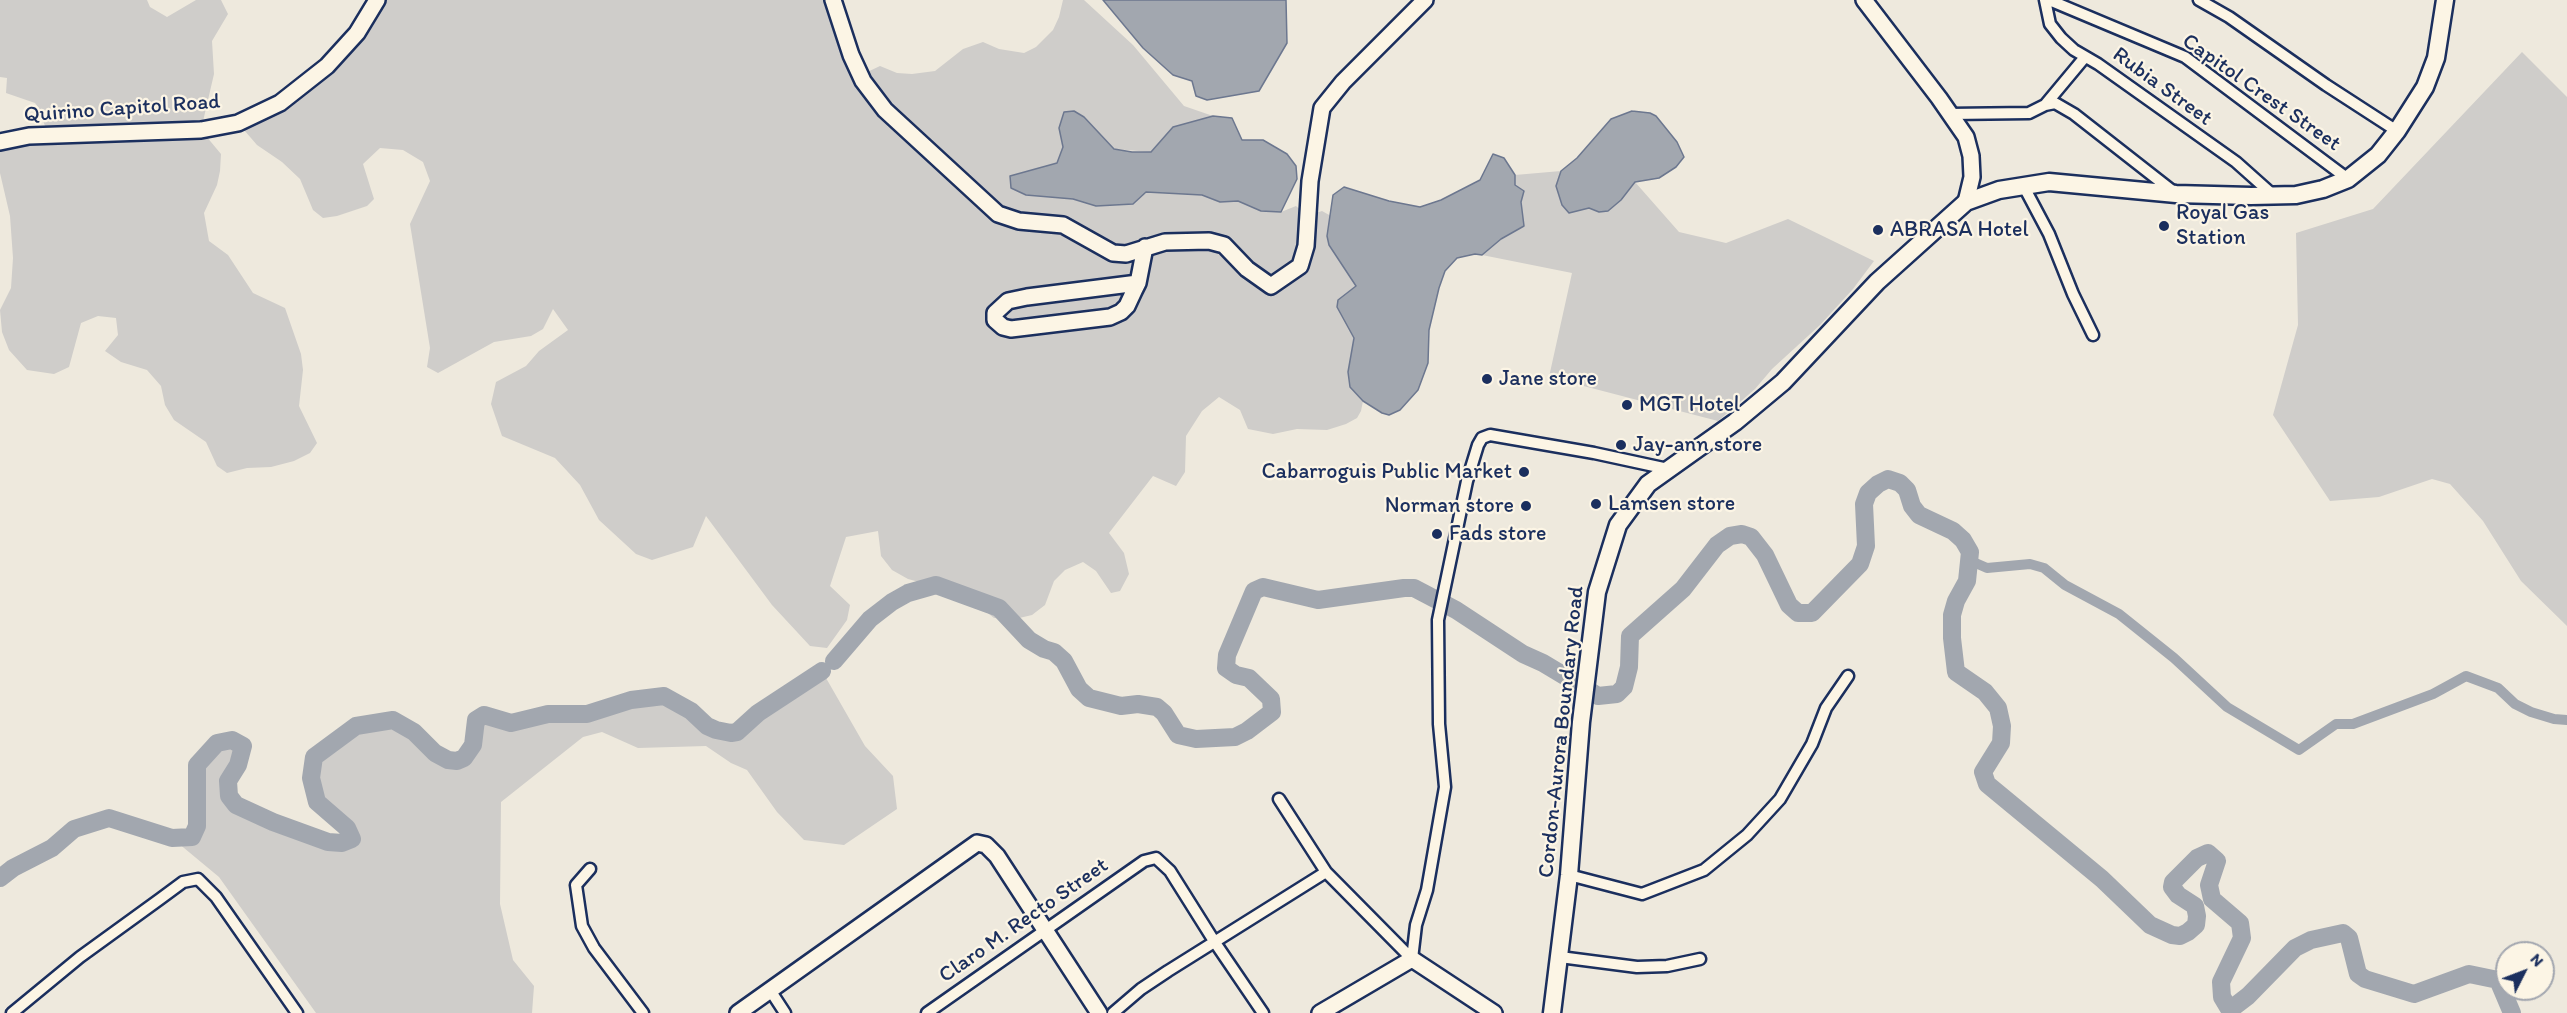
<!DOCTYPE html>
<html>
<head>
<meta charset="utf-8">
<style>
	body { margin:0 }
	#map { position:relative; width:2567px; height:1013px; overflow:hidden; background:#eee9dd; font-family:Itim,sans-serif }
	canvas { display:block }
	.north { position:absolute; left:2495px; top:941px; width:60px; height:60px; box-sizing:border-box; background:#fcf5e5; border:2px solid #a2a6af; border-radius:50%; rotate:48deg; font-size:16px; font-weight:700; line-height:24px; text-align:center; color:#1b2f5e }
	.north::after { content:''; display:block; margin:auto; width:21px; height:27px; background:#1b2f5e; clip-path:polygon(50% 0,100% 100%,50% 72%,0 100%) }
</style>
</head>
<body>
<div id="map">
<canvas width="2567" height="1013"></canvas>
<div class="north">N</div>
</div>
<script>
const c = document.querySelector('canvas').getContext('2d');
c.lineJoin = 'round';
function fillPath(path, color) { c.fillStyle = color; c.fill(path, 'evenodd'); }
const shape = rows => new Path2D(rows.map(r => 'M' + r).join(''));
function trace(path, color, width, dash) { c.strokeStyle = color; c.lineWidth = width; c.lineCap = dash ? 'butt' : 'round'; c.setLineDash(dash || []); c.stroke(path); }
function label(font, color, halo, rows, align = 'center') {
  c.font = font + ' Itim,sans-serif'; c.lineWidth = 4.5; c.setLineDash([]); c.textBaseline = 'middle'; c.strokeStyle = halo; c.fillStyle = color; for (const [text, x, y, turn = 0] of rows) {
    c.save(); c.translate(x, y); c.rotate((+turn || 0) * Math.PI / 180); c.textAlign = isNaN(turn) ? turn : align; if (halo) c.strokeText(text, 0, 0); c.fillText(text, 0, 0); c.restore();
  }
}
fillPath(shape([
	[0,0,147,0,150,7,167,17,196,0,221,0,228,14,212,41,214,74,201,130,221,154,220,171,217,185,204,213,209,241,228,255,253,293,285,308,301,354,303,370,299,406,317,443,310,453,294,461,271,467,247,468,227,473,217,466,206,442,174,420,165,405,161,386,147,370,121,362,105,351,118,335,116,318,98,316,81,323,69,367,54,374,27,370,9,350,2,332,0,310,11,288,13,258,10,216,0,173,0,142,48,134,38,107,35,103,6,93,7,78,0,77],
	[377,0,833,0,861,75,880,66,897,73,912,74,935,71,963,49,983,42,999,49,1024,53,1036,47,1053,30,1059,17,1063,0,1084,0,1133,45,1184,106,1213,116,1173,127,1151,152,1114,149,1084,117,1059,128,1063,147,1057,163,1046,167,1026,195,1073,199,1096,206,1133,204,1146,192,1202,195,1220,202,1238,201,1261,211,1281,212,1296,206,1307,216,1322,211,1331,216,1327,236,1329,245,1356,286,1345,294,1349,329,1354,338,1348,372,1350,387,1363,401,1361,411,1357,418,1346,424,1327,430,1297,429,1273,434,1248,429,1240,410,1219,397,1202,411,1186,436,1185,472,1176,486,1153,476,1109,533,1124,553,1129,574,1120,591,1111,593,1096,571,1083,562,1065,570,1054,581,1045,605,1032,615,1015,619,994,618,964,594,908,579,892,570,881,556,878,531,846,537,830,586,850,605,847,620,827,648,810,646,772,605,706,516,693,547,652,560,636,554,599,520,580,485,555,458,502,436,491,404,496,382,526,366,539,351,568,330,553,309,543,329,531,336,494,342,438,373,427,367,430,348,410,224,430,181,423,162,403,150,380,148,363,164,374,199,367,206,337,216,323,218,313,210,300,179,282,162,257,145,238,123,327,66],
	[2522,52,2567,97,2567,626,2521,581,2483,521,2450,484,2432,479,2379,497,2330,501,2273,415,2298,325,2296,233,2373,209],
	[1561,171,1556,186,1581,208,1589,208,1599,212,1635,182,1679,232,1726,243,1788,219,1874,261,1853,289,1820,325,1772,369,1755,389,1718,421,1549,377,1572,273,1482,255,1501,239,1524,226,1521,202,1524,191,1515,185,1515,175],
	[822,671,865,746,893,776,897,809,844,845,804,840,777,812,747,770,731,763,706,746,638,748,602,732,583,737,501,802,500,904,513,960,534,986,532,1013,316,1013,219,877,172,838,192,837,197,826,197,765,217,743,232,740,243,746,238,765,228,781,229,796,236,805,273,822,328,842,342,843,352,838,347,828,317,802,311,778,314,757,356,726,393,720,415,734,437,754,448,760,457,761,464,758,473,745,476,720,484,715,511,723,548,714,567,715,589,713,631,700,664,696,692,713,707,726,716,730,731,733,758,713]
]), '#cfcdca');
const water = shape([
	[1103,0,1286,0,1287,43,1259,91,1207,100,1196,96,1192,81,1173,75,1143,48,1103,0],
	[1074,111,1084,117,1114,149,1132,152,1151,152,1173,127,1213,116,1232,118,1242,140,1263,140,1287,154,1296,166,1297,179,1281,212,1261,211,1238,201,1220,202,1202,195,1146,192,1133,204,1096,206,1073,199,1026,195,1011,188,1010,176,1057,163,1063,147,1059,128,1064,112,1074,111],
	[1632,111,1650,113,1656,116,1677,142,1684,157,1676,167,1659,178,1635,182,1621,200,1608,211,1599,212,1589,208,1569,213,1562,205,1556,186,1561,171,1577,158,1611,119,1632,111],
	[1493,154,1504,158,1515,175,1515,185,1524,191,1521,202,1524,226,1501,239,1482,255,1475,254,1457,258,1445,271,1439,288,1429,330,1428,363,1418,390,1400,410,1389,415,1382,413,1363,401,1350,387,1348,372,1354,338,1337,307,1338,300,1356,286,1329,245,1327,236,1333,195,1344,187,1389,201,1420,207,1441,200,1480,180,1493,154]
]);
fillPath(water, '#a2a7af');
trace(water, '#6c778f', 1.5);
trace(shape([
	[1971,561,1987,568,2030,564,2044,568,2065,585,2119,614,2174,658,2227,707,2299,750,2336,724,2353,724,2433,694,2466,676,2498,688,2515,704,2531,712,2554,719,2567,720]
]), '#a2a7af', 10);
trace(shape([
	[834,661,870,619,892,602,908,593,936,585,999,608,1029,640,1044,649,1054,652,1064,661,1079,689,1089,698,1121,706,1138,704,1157,707,1164,713,1178,735,1196,739,1235,737,1247,731,1272,712,1271,699,1249,678,1236,675,1226,668,1227,655,1254,591,1263,587,1318,600,1404,588,1414,588,1456,610,1523,654,1543,663,1598,696,1617,694,1624,687,1629,667,1630,636,1683,589,1717,545,1730,536,1742,534,1751,537,1765,555,1789,605,1798,613,1812,613,1860,564,1866,546,1864,504,1868,493,1878,484,1888,479,1900,483,1907,490,1912,506,1919,515,1953,531,1963,540,1970,552,1967,581,1956,601,1952,615,1952,638,1956,672,1985,692,1998,708,2002,726,2001,743,1983,772,1987,784,2102,879,2150,925,2172,935,2180,936,2188,932,2196,925,2197,916,2195,906,2178,895,2172,887,2173,882,2197,858,2208,853,2217,861,2209,885,2212,899,2240,923,2242,938,2221,982,2222,997,2228,1007,2235,1006,2248,996,2295,948,2311,940,2343,933,2349,938,2358,974,2365,979,2414,994,2469,974,2498,980,2512,1013],
	[0,878,13,868,52,848,74,829,109,818,172,838,192,837,197,826,197,765,217,743,232,740,243,746,238,765,228,781,229,796,236,805,273,822,328,842,342,843,352,839,347,828,317,802,311,778,314,757,356,726,393,720,414,732,435,753,448,760,457,761,464,758,473,745,476,720,484,715,511,723,548,714,587,714,631,700,664,696,691,711,707,726,716,730,731,733,737,732,758,713,822,671]
]), '#a2a7af', 18);
const street = shape([
	[2045,0,2050,24,2061,38,2074,50,2098,64,2236,162,2273,195],
	[2049,0,2185,57,2348,179],
	[2199,0,2229,17,2326,85,2397,131],
	[2045,105,2085,57],
	[1950,114,2029,113,2045,105,2055,103,2074,114,2175,193],
	[2023,185,2049,234,2073,294,2093,335],
	[1279,799,1326,872,1412,959],
	[590,869,576,885,582,926,594,948,643,1013],
	[1569,875,1642,894,1704,870,1747,835,1780,799,1812,744,1826,708,1848,676],
	[1560,957,1637,967,1667,966,1700,959],
	[1412,959,1416,925,1427,890,1445,787,1439,724,1438,620,1467,481,1478,445,1482,438,1490,435,1594,453,1668,469],
	[770,990,785,1013],
	[12,1013,80,957,160,899,183,882,198,879,216,897,297,1013],
	[927,1013,1144,861,1156,858,1170,871,1214,941,1263,1013],
	[1113,1013,1141,989,1168,971,1326,872]
]);
const secondary = shape([
	[833,0,851,55,863,81,885,110,998,214,1019,221,1063,225,1113,253,1126,254,1165,242,1209,241,1224,245,1247,269,1271,286,1300,266,1306,246,1310,181,1322,108,1343,82,1425,0],
	[1864,0,1939,98,1966,137,1971,156,1972,177,1966,202],
	[0,142,29,136,201,130,238,123,280,103,327,66,357,33,377,0],
	[1138,283,1027,297,1008,301,995,313,995,320,1003,327,1011,329,1110,317,1121,312,1127,306,1134,291,1138,283,1139,278,1145,247],
	[738,1013,977,843,986,845,997,856,1099,1013],
	[1320,1013,1412,959,1494,1013]
]);
const primary = shape([
	[1552,1013,1569,875,1581,722,1597,592,1618,525,1648,484,1735,422,1783,382,1877,282,1966,202,1999,190,2049,182,2176,194,2251,196,2296,195,2323,189,2348,179,2378,155,2397,131,2425,87,2436,58,2445,0]
]);
trace(street, '#1b2f5e', 15);
trace(secondary, '#1b2f5e', 20);
trace(primary, '#1b2f5e', 21);
trace(street, '#fcf5e5', 10);
trace(secondary, '#fcf5e5', 15);
trace(primary, '#fcf5e5', 16);
for (const [x, y, r, color] of [
	[2164,226,6,"#1b2f5e"],
	[1878,230,6,"#1b2f5e"],
	[1487,379,6,"#1b2f5e"],
	[1627,405,6,"#1b2f5e"],
	[1621,445,6,"#1b2f5e"],
	[1524,472,6,"#1b2f5e"],
	[1596,504,6,"#1b2f5e"],
	[1526,506,6,"#1b2f5e"],
	[1437,534,6,"#1b2f5e"]
]) { const dot = new Path2D(); dot.arc(x, y, r, 0, 2 * Math.PI); c.fillStyle = color; c.fill(dot); trace(dot, '#fcf5e5', 2); }
label('22px', '#1b2f5e', '#fcf5e5', [
	["Rubia Street",2162,87,36],
	["Capitol Crest Street",2261,93,35],
	["Quirino Capitol Road",122,109,-4],
	["Cordon-Aurora Boundary Road",1562,732,-84],
	["Claro M. Recto Street",1024,921,-35]
]);
label('22px', '#1b2f5e', '#fcf5e5', [
	["Royal Gas",2176,213],
	["Station",2176,238],
	["ABRASA Hotel",1890,230],
	["Jane store",1499,379],
	["MGT Hotel",1639,405],
	["Jay-ann store",1633,445],
	["Cabarroguis Public Market",1512,472,"right"],
	["Lamsen store",1608,504],
	["Norman store",1514,506,"right"],
	["Fads store",1449,534]
], 'left');
</script>
</body>
</html>
